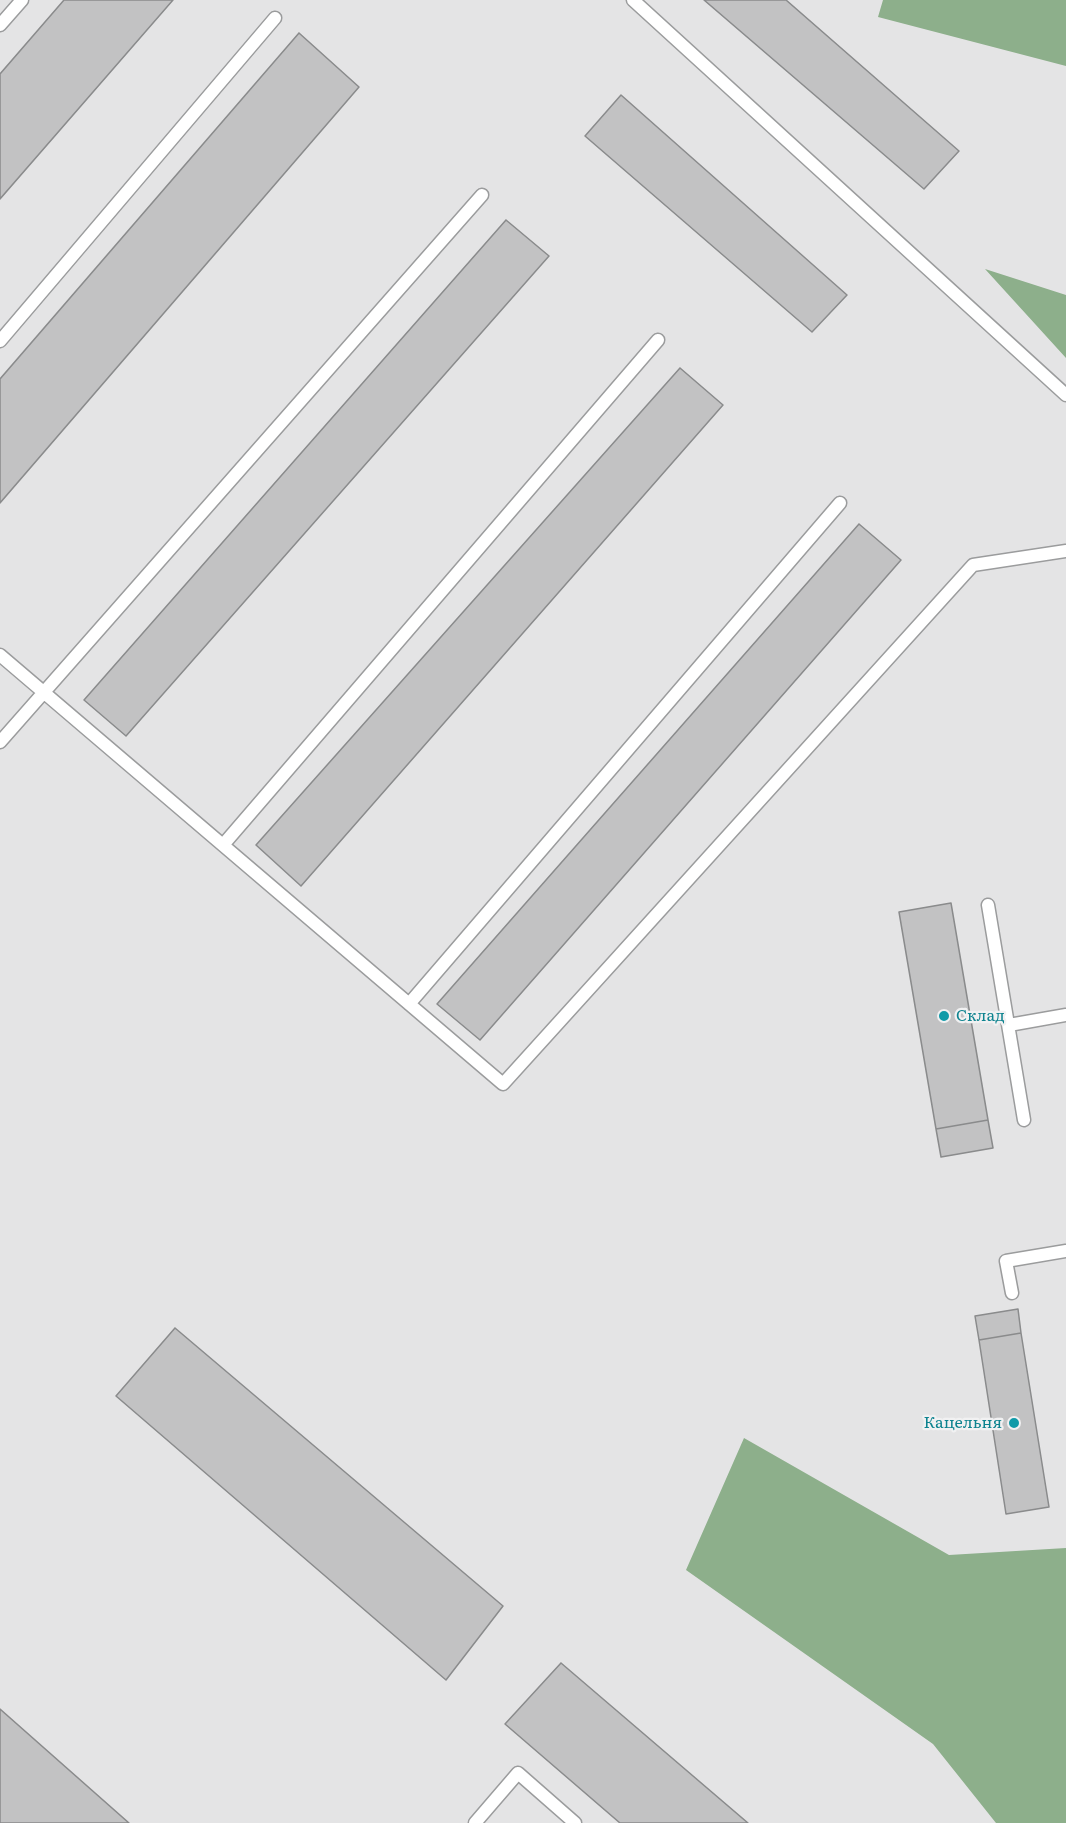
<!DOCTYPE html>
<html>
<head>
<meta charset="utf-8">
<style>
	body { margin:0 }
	canvas { display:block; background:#e4e4e5 }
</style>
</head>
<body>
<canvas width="1066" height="1823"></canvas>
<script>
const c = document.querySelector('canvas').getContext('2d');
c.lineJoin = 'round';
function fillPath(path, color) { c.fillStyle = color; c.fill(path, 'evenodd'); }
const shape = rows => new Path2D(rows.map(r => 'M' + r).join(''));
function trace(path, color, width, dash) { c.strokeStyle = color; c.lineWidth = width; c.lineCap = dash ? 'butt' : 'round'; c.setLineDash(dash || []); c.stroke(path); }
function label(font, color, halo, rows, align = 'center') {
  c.font = font + ' Literata,serif'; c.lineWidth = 4.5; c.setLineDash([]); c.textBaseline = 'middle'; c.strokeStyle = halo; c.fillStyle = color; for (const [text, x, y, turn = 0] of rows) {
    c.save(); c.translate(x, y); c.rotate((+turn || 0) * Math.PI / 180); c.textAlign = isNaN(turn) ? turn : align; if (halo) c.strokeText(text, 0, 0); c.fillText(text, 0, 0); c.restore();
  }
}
fillPath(shape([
	[883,0,1066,0,1066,66,878,17],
	[985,269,1066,295,1066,358],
	[744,1438,949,1555,1066,1548,1066,1823,996,1823,933,1744,686,1570]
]), '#8daf8b');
const building = shape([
	[64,0,173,0,0,199,0,74,64,0],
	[704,0,786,0,959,151,924,189,704,0],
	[299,33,359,87,0,503,0,379,299,33],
	[621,95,847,295,812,332,585,136,621,95],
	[506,220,549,256,126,736,84,700,506,220],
	[680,368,723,405,301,886,256,845,680,368],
	[859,524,901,560,480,1040,437,1004,859,524],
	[951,903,988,1120,936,1129,899,912,951,903],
	[988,1120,993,1148,941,1157,936,1129,988,1120],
	[1018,1309,1021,1333,979,1340,975,1316,1018,1309],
	[175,1328,503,1606,446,1680,116,1396,175,1328],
	[1021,1333,1049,1507,1006,1514,979,1340,1021,1333],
	[561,1663,748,1823,620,1823,505,1724,561,1663],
	[0,1709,129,1823,0,1823,0,1709]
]);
fillPath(building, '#c2c2c3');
trace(building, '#8a8b8c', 1.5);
const service = shape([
	[633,0,1066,395],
	[0,25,22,0],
	[0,341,275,18],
	[0,655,503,1084,973,565,1066,551],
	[0,742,482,195],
	[223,845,658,340],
	[988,905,1024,1120],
	[409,1004,840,503],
	[1009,1025,1066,1015],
	[1012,1293,1006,1261,1066,1251],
	[475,1823,518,1773,575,1823]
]);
trace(service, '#9b9c9d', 15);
trace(service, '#fff', 12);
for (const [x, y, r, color] of [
	[944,1016,6,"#0f9aa8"],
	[1014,1423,6,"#0f9aa8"]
]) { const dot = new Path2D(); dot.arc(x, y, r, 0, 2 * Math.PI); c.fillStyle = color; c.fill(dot); trace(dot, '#f1f1f2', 2); }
label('16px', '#0d838f', '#f1f1f2', [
	["Склад",956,1016],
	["Кацельня",1002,1423,"right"]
], 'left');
</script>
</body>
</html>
